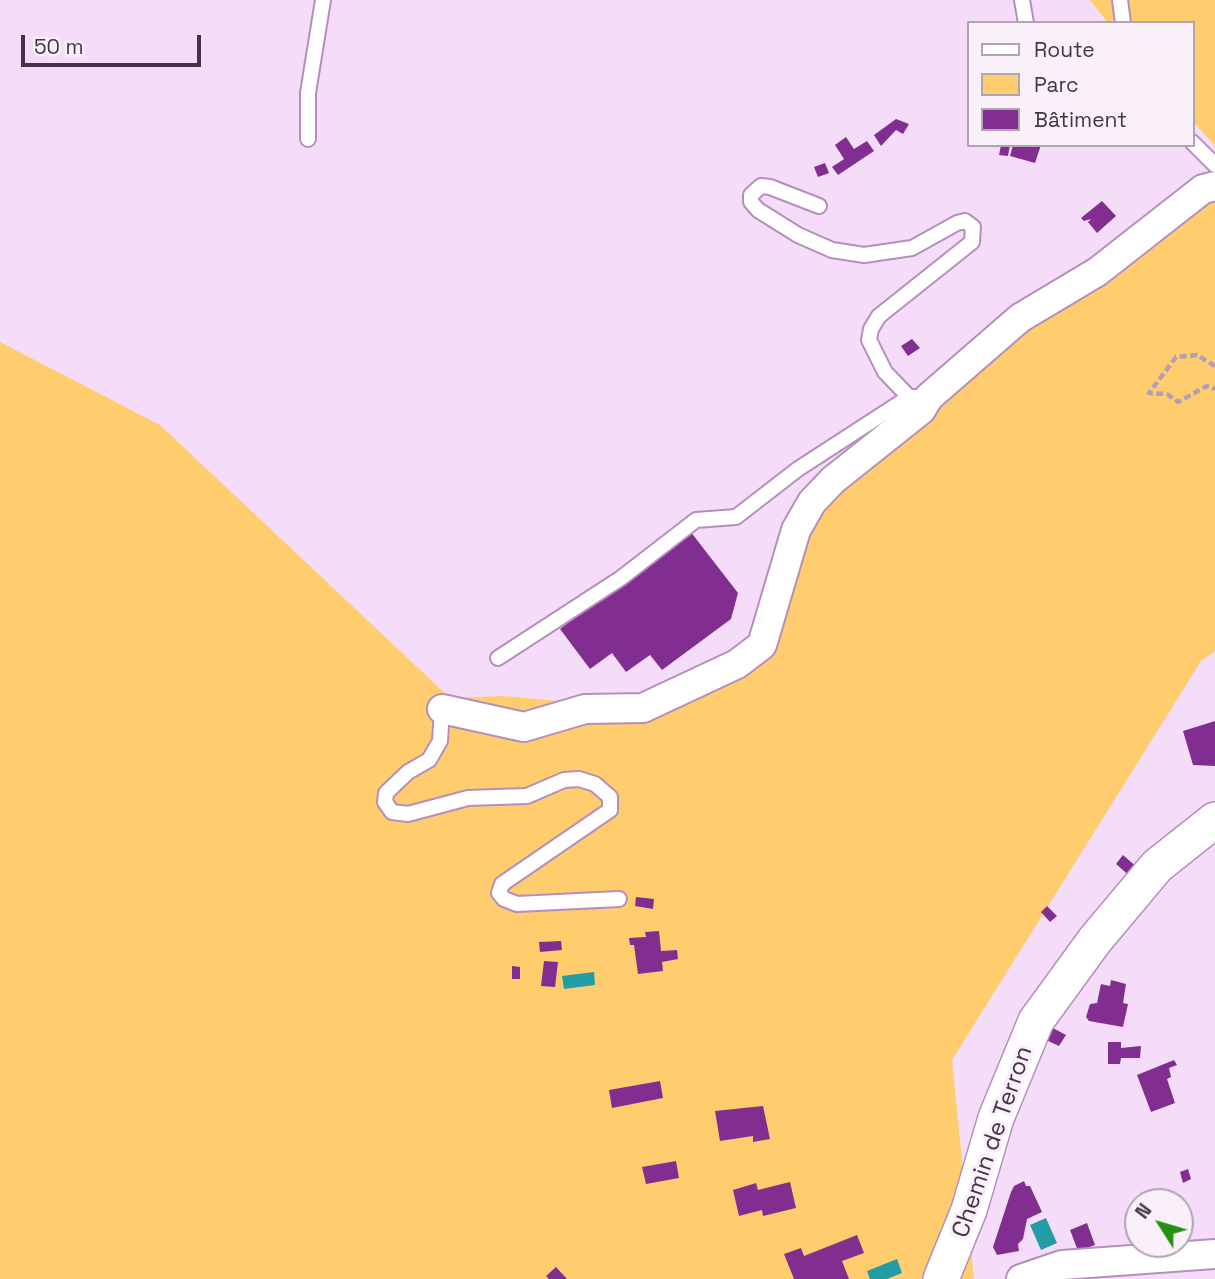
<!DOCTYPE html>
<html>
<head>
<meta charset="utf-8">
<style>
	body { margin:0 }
	#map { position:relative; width:1215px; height:1279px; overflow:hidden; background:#f5ddf9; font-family:"Space Grotesk",sans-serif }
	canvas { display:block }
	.legend { position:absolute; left:967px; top:21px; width:228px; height:126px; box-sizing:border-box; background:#f9f0fa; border:2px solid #b1a5b2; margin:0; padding:9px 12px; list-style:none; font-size:21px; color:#443447 }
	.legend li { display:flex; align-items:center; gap:14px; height:35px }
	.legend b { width:35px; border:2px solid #b1a5b2 }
	.north { position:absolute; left:1124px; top:1188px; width:70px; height:70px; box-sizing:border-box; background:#f9f0fa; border:2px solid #b1a5b2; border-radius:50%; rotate:307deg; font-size:19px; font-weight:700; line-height:28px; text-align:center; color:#443447 }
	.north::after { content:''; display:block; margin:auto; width:24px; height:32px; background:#279013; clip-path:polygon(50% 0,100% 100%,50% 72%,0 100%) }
	.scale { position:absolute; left:21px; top:35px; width:180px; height:32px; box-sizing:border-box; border:4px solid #443447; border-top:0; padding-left:9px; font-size:21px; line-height:24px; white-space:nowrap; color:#443447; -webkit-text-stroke:5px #f9f0fa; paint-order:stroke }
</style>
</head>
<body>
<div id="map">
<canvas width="1215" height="1279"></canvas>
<ul class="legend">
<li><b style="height:9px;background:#fff"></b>Route</li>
<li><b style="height:19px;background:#ffcc6e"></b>Parc</li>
<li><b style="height:19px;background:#822e91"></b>Bâtiment</li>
</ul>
<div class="north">N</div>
<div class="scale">50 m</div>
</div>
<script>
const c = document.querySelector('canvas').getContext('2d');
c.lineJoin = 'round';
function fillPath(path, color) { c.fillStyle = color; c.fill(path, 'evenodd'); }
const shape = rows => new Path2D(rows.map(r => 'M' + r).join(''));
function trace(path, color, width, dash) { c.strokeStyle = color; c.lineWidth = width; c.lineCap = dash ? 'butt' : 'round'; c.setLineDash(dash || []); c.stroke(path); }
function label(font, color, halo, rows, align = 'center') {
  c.font = font + ' "Space Grotesk",sans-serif'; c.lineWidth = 7; c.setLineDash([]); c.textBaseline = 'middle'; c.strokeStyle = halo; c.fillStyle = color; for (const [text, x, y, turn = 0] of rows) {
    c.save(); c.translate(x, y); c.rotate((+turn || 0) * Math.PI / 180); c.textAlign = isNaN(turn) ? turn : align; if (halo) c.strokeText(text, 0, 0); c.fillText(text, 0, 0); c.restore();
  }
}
fillPath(shape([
	[1090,0,1215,0,1215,146,1192,120,1192,23,1108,23],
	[1215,202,1215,651,1201,661,952,1060,974,1279,0,1279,0,342,160,425,450,698,504,696,591,704,653,697,754,640,789,527,866,443,1203,205]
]), '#ffcc6e');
fillPath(shape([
	[594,972,595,985,564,989,562,976],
	[1046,1218,1057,1243,1041,1250,1030,1225],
	[897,1259,902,1273,887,1279,870,1279,867,1271]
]), '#239da5');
fillPath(shape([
	[896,119,909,124,903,134,896,130,881,146,874,135],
	[846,137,854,149,867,141,874,151,838,175,832,167,844,159,835,145],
	[1001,145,1010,145,1008,156,999,155],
	[1013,145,1041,145,1035,163,1010,156],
	[825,163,829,173,818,177,814,167],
	[1102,201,1116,216,1097,233,1088,222,1091,219,1084,221,1081,218],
	[912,339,920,348,908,356,901,346],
	[690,531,738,593,731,619,662,670,650,655,626,672,612,653,590,669,560,629],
	[1215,721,1215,766,1193,765,1183,731],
	[1123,855,1139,869,1132,878,1116,864],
	[636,897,654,899,653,909,635,906],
	[1047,906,1057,916,1050,922,1041,912],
	[659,931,661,951,677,950,678,959,662,962,663,971,638,974,634,945,630,945,629,938,646,937,645,932],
	[561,941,562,950,540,952,539,942],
	[544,961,558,962,555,987,541,986],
	[512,966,520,967,520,979,512,979],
	[1111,980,1126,984,1123,1003,1128,1004,1123,1027,1089,1021,1086,1017,1090,1004,1097,1003,1101,984,1110,986],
	[1051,1027,1066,1035,1059,1046,1044,1039],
	[1108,1042,1121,1042,1121,1048,1141,1046,1140,1058,1121,1058,1120,1064,1108,1064],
	[1174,1060,1177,1065,1169,1068,1171,1077,1167,1079,1175,1103,1151,1112,1137,1075],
	[660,1081,663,1098,612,1108,609,1090],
	[763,1106,770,1139,753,1142,753,1136,720,1141,715,1111],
	[676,1161,679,1178,646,1184,642,1167],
	[1188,1169,1191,1179,1183,1183,1180,1172],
	[1024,1181,1026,1186,1030,1186,1042,1212,1027,1219,1023,1239,1018,1244,1019,1251,997,1255,993,1247,1011,1192,1014,1186],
	[790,1182,796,1208,763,1216,762,1210,739,1216,733,1190,756,1183,758,1190],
	[1087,1223,1095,1245,1078,1251,1070,1230],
	[857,1235,864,1253,842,1261,849,1279,794,1279,784,1254,801,1248,804,1256],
	[556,1267,567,1279,549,1279,546,1276]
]), '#822e91');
const service = shape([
	[1022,0,1026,23],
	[1120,0,1123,23],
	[308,139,308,93,323,0],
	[1192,142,1215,165],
	[819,206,770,187,761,186,751,195,751,202,758,210,798,235,832,250,864,255,912,248,957,223,965,221,973,227,972,242,879,316,871,329,869,340,885,372,909,397],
	[498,658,621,578,696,520,736,517,798,469,909,397,915,397],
	[442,709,440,741,429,760,408,772,386,793,385,802,392,812,408,814,468,798,527,796,564,780,579,779,595,784,610,797,610,810,502,884,499,893,504,899,517,904,619,899]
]);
const minor = shape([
	[442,709,524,727,585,709,643,708,737,664,762,645,796,530,812,502,833,480,921,410,929,397,1020,318,1097,272,1203,189,1215,186],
	[1021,1279,1062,1265,1215,1254]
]);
const tertiary = shape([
	[941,1279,969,1210,996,1118,1036,1021,1095,940,1157,866,1215,820]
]);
trace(service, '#b58fbc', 18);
trace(minor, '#b58fbc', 32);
trace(tertiary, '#b58fbc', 38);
trace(shape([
	[1215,366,1197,355,1176,357,1149,393,1167,394,1178,402,1207,386,1215,389]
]), '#b39eb7', 4.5, [7, 3.5]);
trace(service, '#fff', 14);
trace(minor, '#fff', 28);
trace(tertiary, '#fff', 35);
label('24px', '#443447', '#f9f0fa', [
	["Chemin de Terron",993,1142,-71]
]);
</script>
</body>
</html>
